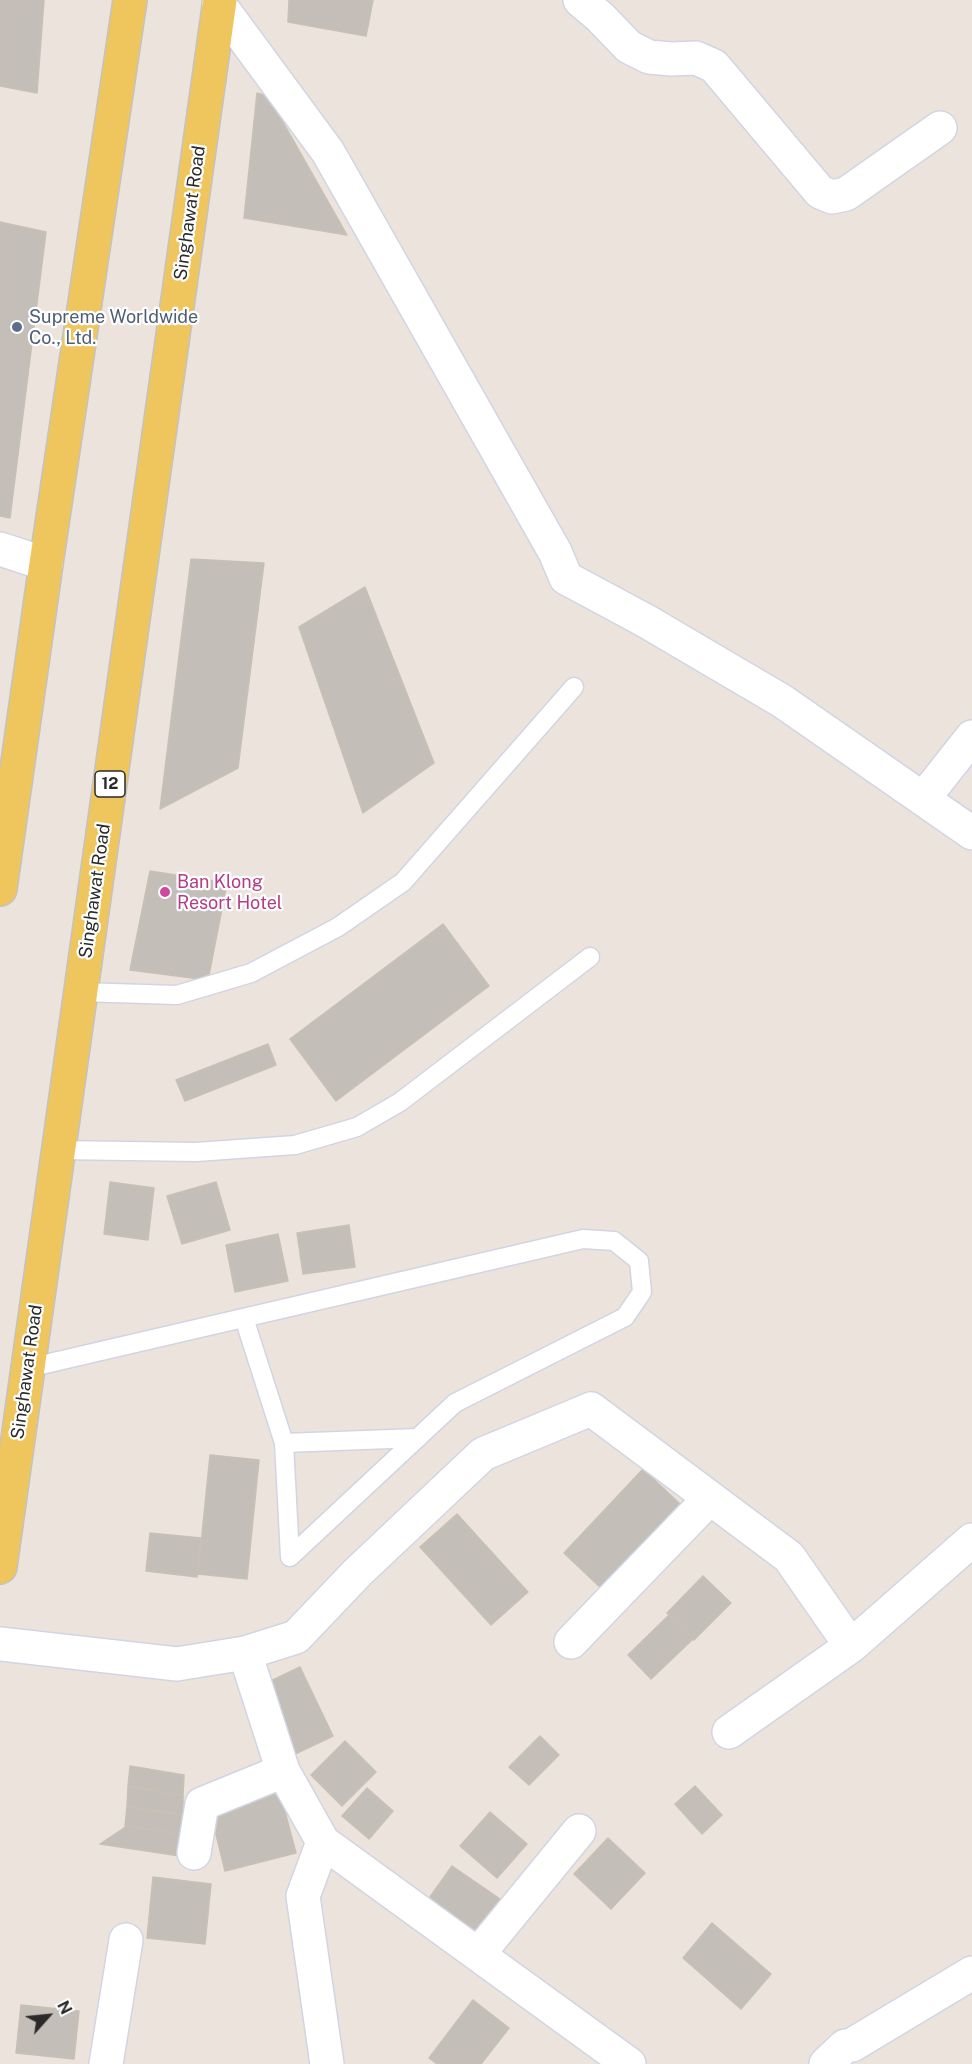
<!DOCTYPE html>
<html>
<head>
<meta charset="utf-8">
<style>
	body { margin:0 }
	#map { position:relative; width:972px; height:2064px; overflow:hidden; background:#ece4dc; font-family:"Public Sans",sans-serif }
	canvas { display:block }
	.north { position:absolute; left:18px; top:1986px; width:60px; height:60px; -webkit-text-stroke:4px #fff; paint-order:stroke; rotate:63deg; font-size:16px; font-weight:700; line-height:24px; text-align:center; color:#2a2a2a }
	.north::after { content:''; display:block; margin:auto; width:21px; height:27px; background:#2a2a2a; clip-path:polygon(50% 0,100% 100%,50% 72%,0 100%) }
</style>
</head>
<body>
<div id="map">
<canvas width="972" height="2064"></canvas>
<div class="north">N</div>
</div>
<script>
const c = document.querySelector('canvas').getContext('2d');
c.lineJoin = 'round';
function fillPath(path, color) { c.fillStyle = color; c.fill(path, 'evenodd'); }
const shape = rows => new Path2D(rows.map(r => 'M' + r).join(''));
function trace(path, color, width, dash) { c.strokeStyle = color; c.lineWidth = width; c.lineCap = dash ? 'butt' : 'round'; c.setLineDash(dash || []); c.stroke(path); }
function label(font, color, halo, rows, align = 'center') {
  c.font = font + ' "Public Sans",sans-serif'; c.lineWidth = 4.5; c.setLineDash([]); c.textBaseline = 'middle'; c.strokeStyle = halo; c.fillStyle = color; for (const [text, x, y, turn = 0] of rows) {
    c.save(); c.translate(x, y); c.rotate((+turn || 0) * Math.PI / 180); c.textAlign = isNaN(turn) ? turn : align; if (halo) c.strokeText(text, 0, 0); c.fillText(text, 0, 0); c.restore();
  }
}
const building = shape([
	[0,0,44,0,37,93,0,86,0,0],
	[289,0,373,0,366,36,288,22,289,0],
	[257,93,267,96,284,124,347,235,244,218,257,93],
	[0,222,46,232,10,518,0,516,0,222],
	[191,559,264,563,238,768,160,809,191,559],
	[365,587,434,763,363,813,299,627,365,587],
	[150,871,227,883,208,980,130,970,150,871],
	[443,924,489,986,336,1101,290,1039,443,924],
	[268,1044,276,1065,185,1101,176,1080,268,1044],
	[110,1182,154,1188,148,1240,104,1234,110,1182],
	[216,1182,230,1230,182,1244,167,1196,216,1182],
	[349,1225,355,1267,303,1274,297,1233,349,1225],
	[278,1234,288,1281,235,1292,226,1245,278,1234],
	[210,1455,259,1460,247,1579,198,1574,210,1455],
	[643,1469,682,1506,603,1590,564,1553,643,1469],
	[457,1514,528,1592,491,1625,420,1547,457,1514],
	[150,1533,201,1538,197,1577,146,1571,150,1533],
	[703,1576,731,1603,694,1640,667,1613,703,1576],
	[669,1615,693,1639,651,1679,628,1655,669,1615],
	[300,1667,333,1736,291,1756,258,1687,300,1667],
	[540,1736,559,1755,529,1785,509,1767,540,1736],
	[345,1741,376,1772,342,1806,311,1775,345,1741],
	[130,1766,184,1775,183,1795,128,1786,130,1766],
	[695,1786,722,1815,702,1834,675,1804,695,1786],
	[128,1787,183,1795,183,1815,127,1807,128,1787],
	[367,1788,393,1811,369,1839,342,1816,367,1788],
	[280,1793,296,1853,225,1871,210,1810,280,1793],
	[127,1806,182,1814,181,1834,125,1826,127,1806],
	[490,1812,527,1844,497,1878,460,1846,490,1812],
	[127,1826,181,1834,180,1856,100,1844,127,1826],
	[608,1838,645,1873,611,1909,574,1874,608,1838],
	[452,1866,506,1903,479,1942,425,1904,452,1866],
	[153,1877,211,1884,205,1944,147,1938,153,1877],
	[712,1923,771,1974,741,2009,683,1958,712,1923],
	[473,2000,509,2028,481,2064,437,2064,429,2058,473,2000],
	[21,2005,79,2011,74,2059,16,2053,21,2005]
]);
fillPath(building, '#c4beb8');
trace(building, '#c7c0b5', 1.5);
const lane = shape([
	[81,992,177,995,251,973,338,927,403,882,574,687],
	[58,1150,196,1152,295,1145,357,1127,400,1102,590,957],
	[244,1318,284,1443,418,1438],
	[28,1368,583,1239,614,1241,639,1261,642,1292,625,1317,455,1403,290,1557,284,1443]
]);
const street = shape([
	[580,0,600,17,629,47,649,57,671,59,696,58,714,66,820,192,832,197,846,194,940,128],
	[219,4,328,152,555,552,566,578,646,621,782,701,972,833],
	[0,549,46,564],
	[923,799,972,737],
	[571,1642,710,1498],
	[0,1644,177,1664,245,1653,296,1637,357,1573,483,1454,591,1409,789,1557,851,1646,972,1540],
	[245,1653,283,1771,323,1842,629,2064],
	[729,1732,851,1646],
	[323,1842,303,1896,327,2064],
	[194,1853,202,1804,283,1771],
	[480,1956,484,1947,579,1831],
	[106,2064,126,1940],
	[826,2064,845,2046,852,2045,972,1973]
]);
const primary = shape([
	[0,889,46,564,130,0],
	[0,1567,220,0]
]);
trace(lane, '#d1d5e3', 21);
trace(street, '#d1d5e3', 36);
trace(primary, '#c3c3c3', 36);
trace(lane, '#fff', 18);
trace(street, '#fff', 33);
trace(primary, '#efc65d', 33);
for (const [x, y, r, color] of [
	[17,327,6,"#5c6f8a"],
	[165,892,6,"#d1479c"]
]) { const dot = new Path2D(); dot.arc(x, y, r, 0, 2 * Math.PI); c.fillStyle = color; c.fill(dot); trace(dot, '#fff', 2); }
for (const [x, y, w] of [
	[110,784,30]
]) { const box = new Path2D(); box.roundRect(x - w / 2, y - 13, w, 26, 4.5); c.fillStyle = '#fff'; c.fill(box); trace(box, '#2a2a2a', 1.5); }
label('bold 16px', '#2a2a2a', null, [
	["12",110,784]
]);
label('18px', '#2a2a2a', '#fff', [
	["Singhawat Road",190,213,-82],
	["Singhawat Road",95,891,-82],
	["Singhawat Road",27,1372,-82]
]);
label('18px', '#4e5e75', '#fff', [
	["Supreme Worldwide",29,317],
	["Co., Ltd.",29,338]
], 'left');
label('18px', '#b23c85', '#fff', [
	["Ban Klong",177,882],
	["Resort Hotel",177,903]
], 'left');
</script>
</body>
</html>
